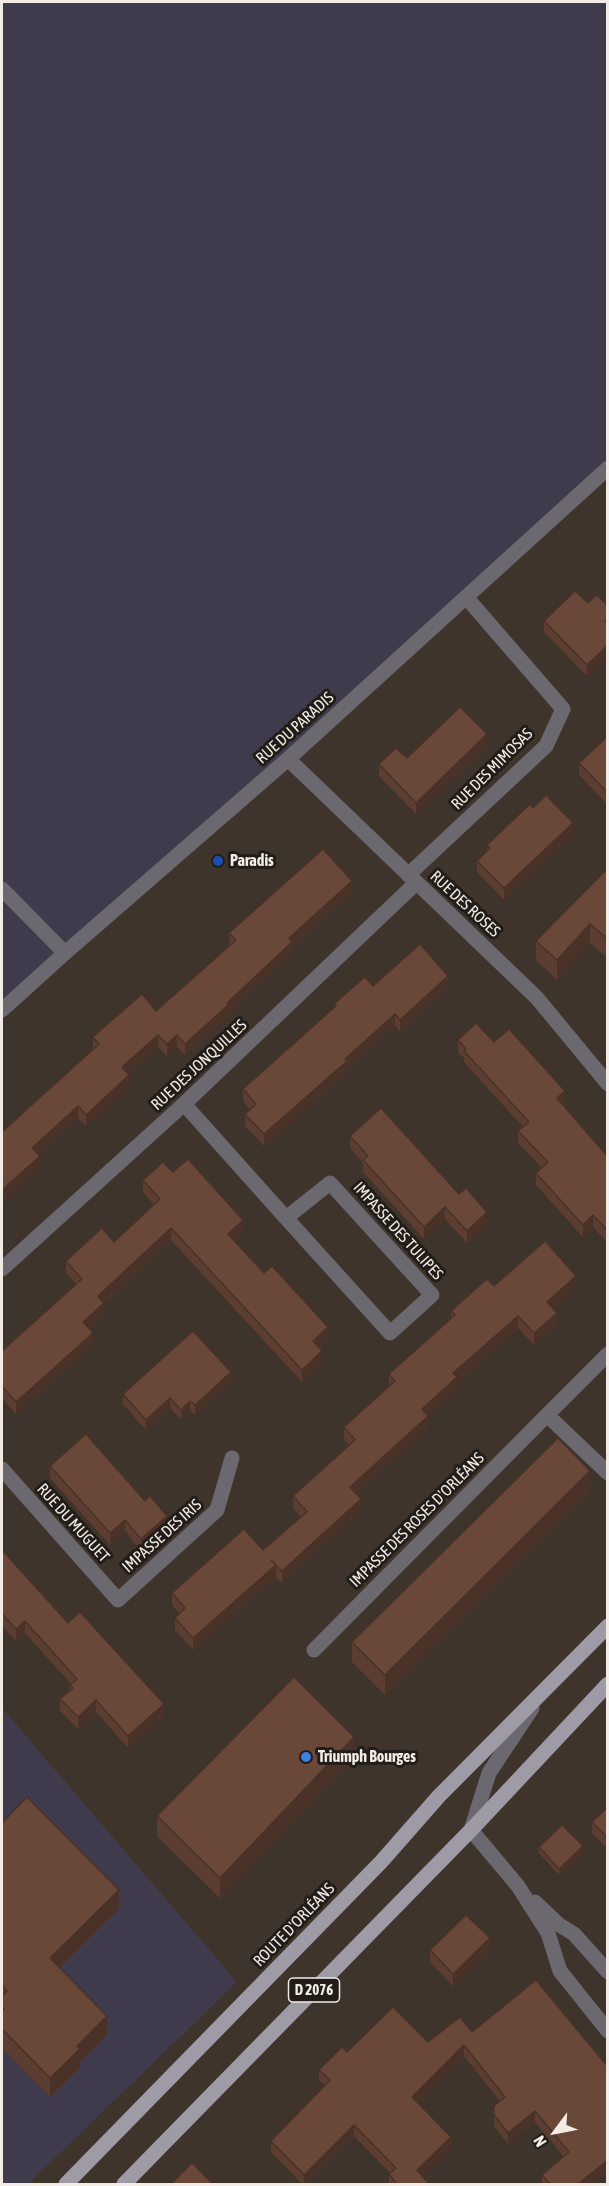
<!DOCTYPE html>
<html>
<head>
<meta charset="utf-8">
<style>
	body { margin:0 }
	#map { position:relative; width:609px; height:2186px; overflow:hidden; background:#3f342b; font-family:"Asap Condensed",sans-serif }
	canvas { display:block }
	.frame { position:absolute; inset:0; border:3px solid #f3ece6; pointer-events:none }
	.north { position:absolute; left:525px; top:2102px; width:60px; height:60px; -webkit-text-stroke:4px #221d19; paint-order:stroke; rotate:238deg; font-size:16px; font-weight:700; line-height:24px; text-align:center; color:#f3ece6 }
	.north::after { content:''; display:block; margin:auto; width:21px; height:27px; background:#f3ece6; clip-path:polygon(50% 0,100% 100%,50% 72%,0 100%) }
</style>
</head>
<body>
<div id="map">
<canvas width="609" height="2186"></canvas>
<div class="frame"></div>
<div class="north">N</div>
</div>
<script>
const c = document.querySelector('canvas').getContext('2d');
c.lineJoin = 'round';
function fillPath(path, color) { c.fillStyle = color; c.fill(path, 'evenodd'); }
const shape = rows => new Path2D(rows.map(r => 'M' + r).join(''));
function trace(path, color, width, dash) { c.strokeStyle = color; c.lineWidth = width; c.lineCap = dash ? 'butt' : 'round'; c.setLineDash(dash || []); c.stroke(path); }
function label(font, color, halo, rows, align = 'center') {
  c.font = font + ' "Asap Condensed",sans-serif'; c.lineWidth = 6; c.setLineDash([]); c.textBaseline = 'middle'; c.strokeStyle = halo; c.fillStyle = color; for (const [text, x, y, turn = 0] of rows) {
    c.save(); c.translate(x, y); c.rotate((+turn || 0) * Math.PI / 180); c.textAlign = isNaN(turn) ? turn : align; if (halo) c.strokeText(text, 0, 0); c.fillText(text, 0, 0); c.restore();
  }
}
fillPath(shape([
	[2,2,607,2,607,468,2,1010],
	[2,1708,237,1982,28,2184,2,2184]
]), '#3f3b4c');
trace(shape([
	[288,759,537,998,608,1084],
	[408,875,546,746,563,709,466,597],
	[2,889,65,953],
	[2,1010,65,953,288,759,608,468],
	[184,1104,286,1218,390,1333,432,1295,330,1183,286,1218],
	[2,1269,184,1104,416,883],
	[608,1354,547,1415,608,1473],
	[2,1469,118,1600,217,1510,232,1458],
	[314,1650,547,1415],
	[532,1708,489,1773,471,1830,518,1886,548,1933,560,1971,608,2031],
	[535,1902,558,1924,574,1934,608,1972]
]), '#6b696f', 15);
trace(shape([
	[66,2184,381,1862,439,1796,608,1626],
	[124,2184,471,1830,608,1684]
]), '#9e9aa6', 15);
fillPath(shape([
	[588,603,587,676,544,632,544,621],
	[608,736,608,805,579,775,579,763],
	[487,746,416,814,379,776,379,764,407,758],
	[573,834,504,900,477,872,477,861,487,851,487,845],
	[608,868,608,959,590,943,557,980,536,960,536,941],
	[352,893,292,947,292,953,228,1013,228,1016,185,1055,177,1047,167,1056,158,1046,128,1074,129,1087,86,1126,78,1118,38,1154,40,1168,2,1202,2,1132,93,1049,93,1037,156,1011,230,945,229,933],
	[373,986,448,988,400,1032,395,1026,347,1069,347,1073,264,1146,245,1126,245,1114,250,1110,243,1101,243,1089,334,1008,334,1004],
	[458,1040,494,1042,565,1102,563,1104,608,1157,608,1243,593,1227,583,1237,536,1185,536,1173,542,1168,518,1143,518,1131,523,1127,464,1062,464,1058,458,1052],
	[350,1136,459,1194,487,1224,467,1243,445,1219,424,1239,363,1172,363,1163,350,1148],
	[173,1172,243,1232,234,1240,328,1339,319,1347,322,1363,302,1382,171,1240,104,1303,104,1315,89,1328,93,1345,16,1414,2,1398,2,1351,76,1284,66,1273,66,1261,114,1242,154,1205,143,1192,143,1180],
	[494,1286,576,1288,553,1308,557,1325,534,1345,518,1328,457,1382,457,1389,427,1416,428,1428,355,1493,361,1511,282,1583,276,1577,193,1650,175,1630,175,1618,180,1614,172,1605,172,1593,263,1550,301,1517,293,1508,293,1496,349,1445,344,1439,344,1427,389,1387,389,1374,451,1319,451,1311],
	[231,1382,195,1415,190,1410,181,1419,170,1408,146,1430,123,1404,123,1394],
	[50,1466,167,1528,141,1551,125,1531,110,1545,50,1478],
	[590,1491,385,1695,352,1662,352,1642],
	[2,1550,68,1623,164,1716,128,1748,96,1712,78,1729,60,1711,60,1699,70,1690,70,1685,71,1684,25,1633,16,1641,2,1626],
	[354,1757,220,1898,157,1836,157,1816],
	[608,1807,608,1849,592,1833,592,1822],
	[2,1823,119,1909,59,1968,107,2035,80,2062,80,2068,50,2097,2,2048],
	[539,1847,583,1853,559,1875,539,1853],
	[430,1950,490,1950,453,1986,430,1962],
	[472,2032,608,2067,608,2171,591,2184,542,2184,542,2175,564,2157,535,2122,508,2144,494,2126,494,2106,500,2101,464,2056,417,2102,451,2148,422,2176,429,2184,389,2184,389,2174,390,2173,354,2136,305,2184,302,2184,271,2152,271,2141,325,2086,319,2080,319,2070,347,2052,428,2042]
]), '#5b3e31');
fillPath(shape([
	[608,645,608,657,587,676,587,665],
	[487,734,487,746,416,814,416,803],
	[573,823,573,834,504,900,504,888],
	[352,881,352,893,292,947,292,953,228,1013,228,1016,185,1055,185,1044,227,1003,289,938],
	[590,924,590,943,557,980,557,960],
	[448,976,448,988,400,1032,400,1020],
	[395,1014,395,1026,347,1069,347,1073,264,1146,264,1134,345,1059],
	[158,1035,158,1046,122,1079,122,1067],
	[177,1035,177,1047,167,1056,167,1044],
	[129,1075,129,1087,86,1126,86,1115],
	[565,1091,565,1102,557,1110,557,1098],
	[78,1106,78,1118,32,1160,32,1148],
	[40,1156,40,1168,2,1202,2,1190],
	[445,1207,445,1219,424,1239,424,1227],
	[487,1212,487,1224,467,1243,467,1231],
	[593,1215,593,1227,583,1237,583,1225],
	[243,1220,243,1232,228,1245,228,1234],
	[171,1228,171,1240,98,1308,98,1296],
	[576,1276,576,1288,547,1314,547,1302],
	[104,1303,104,1315,83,1333,83,1322],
	[557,1313,557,1325,534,1345,534,1333],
	[518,1316,518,1328,457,1382,457,1389,422,1421,422,1409,453,1373],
	[328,1327,328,1339,313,1353,313,1341],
	[93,1333,93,1345,16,1414,16,1402],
	[322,1351,322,1363,302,1382,302,1370],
	[231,1372,231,1382,195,1415,195,1405],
	[170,1398,170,1408,146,1430,146,1420],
	[190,1401,190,1410,181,1419,181,1410],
	[428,1416,428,1428,350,1499,350,1487],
	[590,1471,590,1491,385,1695,385,1675],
	[361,1499,361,1511,282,1583,282,1571],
	[167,1516,167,1528,141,1551,141,1539],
	[125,1520,125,1531,110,1545,110,1533],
	[276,1565,276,1577,193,1650,193,1638],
	[25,1621,25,1633,16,1641,16,1629],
	[96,1700,96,1712,78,1729,78,1717],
	[164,1704,164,1716,128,1748,128,1736],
	[354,1737,354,1757,220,1898,220,1878],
	[583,1846,583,1853,559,1875,559,1869],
	[119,1890,119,1909,50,1977,50,1958],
	[490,1938,490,1950,453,1986,453,1974],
	[107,2016,107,2035,80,2062,80,2068,50,2097,50,2078,77,2046],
	[464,2045,464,2056,412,2108,412,2097],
	[535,2111,535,2122,508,2144,508,2133],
	[354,2125,354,2136,305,2184,304,2184,304,2175],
	[451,2137,451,2148,417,2181,417,2170],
	[608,2160,608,2171,591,2184,578,2184]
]), '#4a3228');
const building = shape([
	[575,591,588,603,597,595,608,606,608,619,605,621,608,624,608,645,587,665,544,621,575,591],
	[460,707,487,734,416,803,379,764,396,748,407,758,460,707],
	[608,736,608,793,579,763,608,736],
	[546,795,573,823,504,888,477,861,490,848,487,845,530,804,533,808,546,795],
	[323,849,352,881,289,938,292,942,227,1003,228,1005,185,1044,177,1035,167,1044,158,1035,122,1067,129,1075,86,1115,78,1106,32,1148,40,1156,2,1190,2,1132,99,1044,93,1037,142,994,156,1011,236,940,229,933,323,849],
	[608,868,608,939,590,924,557,960,536,941,608,868],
	[420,944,448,976,400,1020,395,1014,345,1059,347,1061,264,1134,245,1114,256,1104,243,1089,336,1006,334,1004,365,977,373,986,420,944],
	[476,1023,494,1042,509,1029,565,1091,557,1098,608,1157,608,1231,593,1215,583,1225,536,1173,548,1162,518,1131,529,1122,464,1051,466,1049,458,1040,476,1023],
	[381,1108,459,1194,466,1188,487,1212,467,1231,445,1207,424,1227,363,1160,368,1156,350,1136,381,1108],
	[188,1159,243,1220,228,1234,264,1273,272,1266,328,1327,313,1341,322,1351,302,1370,171,1228,98,1296,104,1303,83,1322,93,1333,16,1402,2,1386,2,1351,82,1279,66,1261,102,1228,114,1242,160,1199,143,1180,163,1162,173,1172,188,1159],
	[545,1241,576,1276,547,1302,557,1313,534,1333,518,1316,453,1373,457,1377,422,1409,428,1416,350,1487,361,1499,282,1571,271,1560,276,1565,193,1638,175,1618,185,1608,172,1593,244,1529,263,1550,307,1512,293,1496,355,1440,344,1427,395,1381,389,1374,455,1315,451,1311,487,1279,494,1286,545,1241],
	[193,1331,231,1372,195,1405,190,1401,181,1410,170,1398,146,1420,123,1394,193,1331],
	[86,1434,145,1501,150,1496,167,1516,141,1539,125,1520,110,1533,50,1466,86,1434],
	[558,1438,590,1471,385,1675,352,1642,558,1438],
	[2,1550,68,1623,80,1612,164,1704,128,1736,96,1700,78,1717,60,1699,73,1688,70,1685,77,1679,25,1621,16,1629,2,1614,2,1550],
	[294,1677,354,1737,220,1878,157,1816,294,1677],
	[27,1797,119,1890,50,1958,107,2016,77,2046,80,2049,50,2078,2,2029,2,2012,4,2009,2,2006,2,1996,7,1991,2,1985,2,1823,27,1797],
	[608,1807,608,1838,592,1822,608,1807],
	[562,1825,583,1846,559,1869,539,1847,562,1825],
	[466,1915,490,1938,453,1974,430,1950,466,1915],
	[536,1980,608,2067,608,2160,578,2184,550,2184,542,2175,569,2152,535,2111,508,2133,494,2115,494,2106,505,2097,464,2045,412,2097,451,2137,417,2170,429,2184,397,2184,389,2174,396,2168,354,2125,304,2175,271,2141,330,2080,319,2070,342,2047,347,2052,393,2007,428,2042,460,2017,472,2032,536,1980],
	[192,2163,213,2184,171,2184,192,2163]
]);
fillPath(building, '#6a4839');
trace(building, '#4a3228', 1.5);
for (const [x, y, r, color] of [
	[218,861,6,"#1a4fb4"],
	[306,1757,6,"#3f7fe0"]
]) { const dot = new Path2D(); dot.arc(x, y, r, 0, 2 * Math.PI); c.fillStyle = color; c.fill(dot); trace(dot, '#221d19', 2); }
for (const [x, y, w] of [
	[314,1990,51]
]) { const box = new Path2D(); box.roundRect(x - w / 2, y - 12, w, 24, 4.5); c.fillStyle = '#221d19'; c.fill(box); trace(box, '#f3ece6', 1.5); }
label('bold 15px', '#f3ece6', null, [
	["D 2076",314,1990]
]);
label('16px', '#f3ece6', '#221d19', [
	["RUE DU PARADIS",295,728,-42],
	["RUE DES MIMOSAS",492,769,-45],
	["RUE DES ROSES",465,904,43],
	["RUE DES JONQUILLES",199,1065,-43],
	["IMPASSE DES TULIPES",398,1231,48],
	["IMPASSE DES ROSES D'ORLÉANS",417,1520,-45],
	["RUE DU MUGUET",73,1523,48],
	["IMPASSE DES IRIS",162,1536,-42],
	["ROUTE D'ORLÉANS",294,1925,-46]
]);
label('bold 16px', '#f3ece6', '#221d19', [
	["Paradis",230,861],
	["Triumph Bourges",318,1757]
], 'left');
</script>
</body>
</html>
